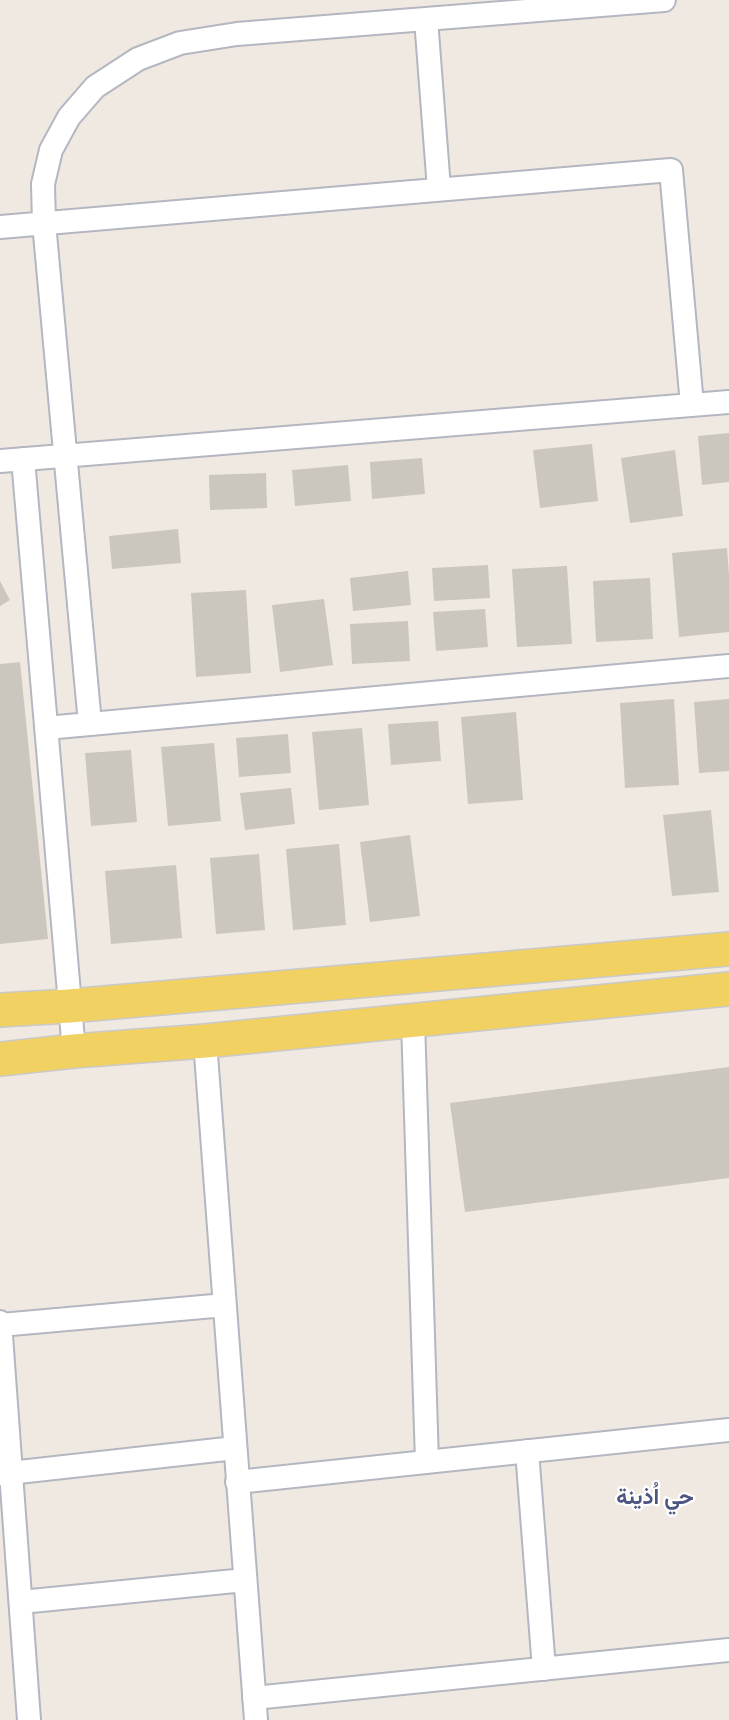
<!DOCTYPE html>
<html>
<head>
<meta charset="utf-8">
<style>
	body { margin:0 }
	canvas { display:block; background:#efe9e1 }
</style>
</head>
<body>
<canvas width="729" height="1720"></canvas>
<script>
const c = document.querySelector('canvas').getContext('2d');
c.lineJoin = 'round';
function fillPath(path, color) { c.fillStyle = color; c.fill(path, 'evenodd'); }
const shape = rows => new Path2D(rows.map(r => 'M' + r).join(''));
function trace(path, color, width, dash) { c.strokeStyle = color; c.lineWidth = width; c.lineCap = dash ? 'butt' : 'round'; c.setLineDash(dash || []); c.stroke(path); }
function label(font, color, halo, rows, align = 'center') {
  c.font = font + ' "DM Sans",Vazirmatn,sans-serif'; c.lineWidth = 4.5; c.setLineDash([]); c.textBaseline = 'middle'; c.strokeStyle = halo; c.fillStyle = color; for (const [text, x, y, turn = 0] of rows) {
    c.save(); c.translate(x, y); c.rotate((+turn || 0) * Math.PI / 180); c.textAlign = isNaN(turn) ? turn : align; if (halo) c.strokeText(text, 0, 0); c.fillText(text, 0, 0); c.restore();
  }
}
fillPath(shape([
	[729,433,729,482,702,485,698,436],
	[592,444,598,501,540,508,533,450],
	[675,450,683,516,630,523,621,458],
	[422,458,425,494,372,499,370,462],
	[348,465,351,501,295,506,292,470],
	[266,473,267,508,210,510,209,475],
	[178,529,181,563,112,569,109,536],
	[727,548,729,575,729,632,679,637,672,553],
	[488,565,490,598,434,601,432,568],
	[567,566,572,644,517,647,512,569],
	[408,571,411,605,353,611,350,578],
	[650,578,653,639,596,642,593,581],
	[0,581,10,600,0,606],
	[246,590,251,673,196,677,191,593],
	[324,599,333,665,280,672,272,605],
	[485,609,488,647,436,651,433,612],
	[408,621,410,661,352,664,350,624],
	[20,662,48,939,0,944,0,664],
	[674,699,679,785,625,788,620,703],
	[729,699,729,771,699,773,694,702],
	[516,712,523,800,468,804,461,717],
	[438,721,441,761,391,765,388,724],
	[362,728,369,805,319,810,312,732],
	[288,734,291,773,239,777,236,738],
	[214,743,221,821,168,826,161,747],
	[131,750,137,822,91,826,85,753],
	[291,788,295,824,245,830,240,793],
	[711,810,719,892,672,896,663,815],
	[410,835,420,916,370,922,360,842],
	[339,844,346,925,293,930,286,849],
	[259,854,265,930,216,934,210,858],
	[176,865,182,938,111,944,105,871],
	[729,1067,729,1178,465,1212,450,1103]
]), '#cbc7bf');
const street = shape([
	[426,19,439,189],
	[0,227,671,170,692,405],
	[23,459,74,1051],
	[0,461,729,402],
	[90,724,44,223,43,184,51,150,69,117,95,87,138,59,180,43,237,34,664,0],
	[46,728,729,666],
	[413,1021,427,1462],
	[205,1041,256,1720],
	[0,1322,29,1720],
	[0,1325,225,1305],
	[527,1451,544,1669],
	[0,1474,235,1448],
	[237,1482,729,1430],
	[21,1602,245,1580],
	[254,1698,729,1650]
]);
const primary = shape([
	[0,1010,69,1006,729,949],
	[0,1059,74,1051,205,1041,729,989]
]);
trace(street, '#b4b7c1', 26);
trace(primary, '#c9c9c9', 36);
trace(street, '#fff', 22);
trace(primary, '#f2d163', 33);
label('bold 22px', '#4d5680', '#fff', [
	["حي اُذينة",655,1498]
]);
</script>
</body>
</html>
